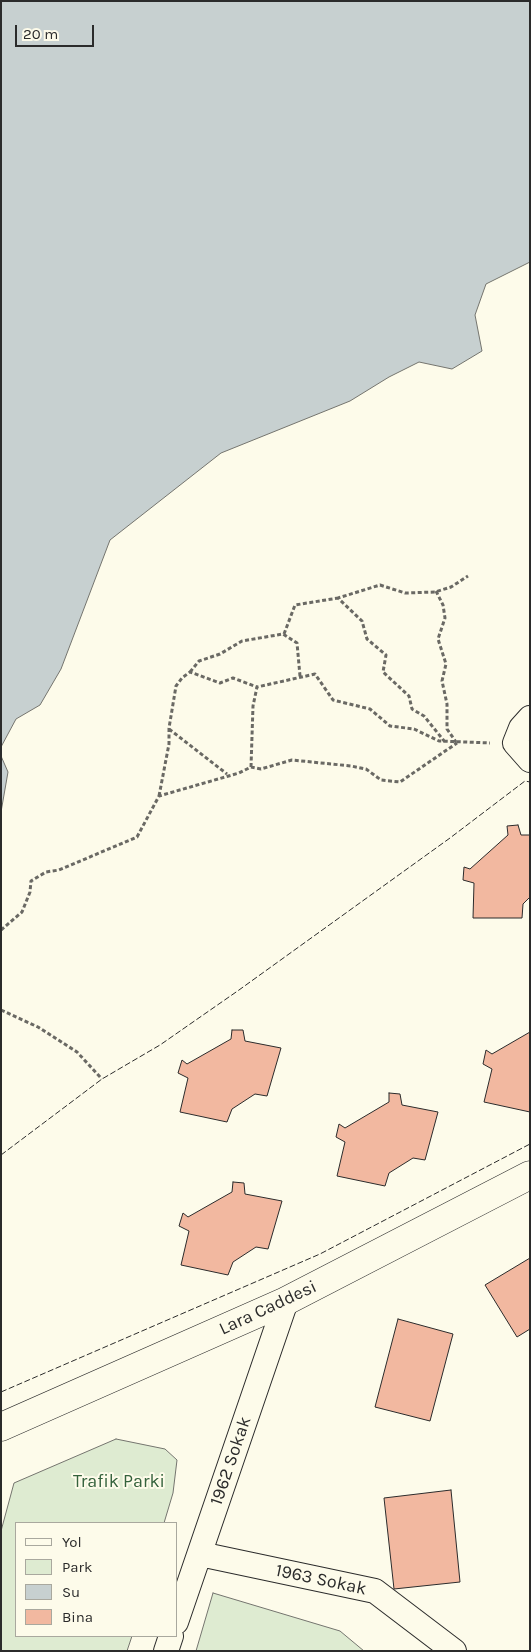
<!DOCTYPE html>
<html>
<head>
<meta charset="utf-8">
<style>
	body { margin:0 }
	#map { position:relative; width:531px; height:1652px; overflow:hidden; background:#fdfbea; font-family:Karla,sans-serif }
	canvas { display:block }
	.frame { position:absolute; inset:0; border:2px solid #2b2b2b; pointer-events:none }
	.legend { position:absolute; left:15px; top:1522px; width:162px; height:115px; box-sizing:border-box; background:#fdfbea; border:1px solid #a9a89e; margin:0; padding:6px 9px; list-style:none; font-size:15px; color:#2b2b2b }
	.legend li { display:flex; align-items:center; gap:10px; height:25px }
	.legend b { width:25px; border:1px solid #a9a89e }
	.scale { position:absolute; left:15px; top:25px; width:79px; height:22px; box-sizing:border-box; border:2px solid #2b2b2b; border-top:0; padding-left:6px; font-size:15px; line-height:18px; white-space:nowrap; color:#2b2b2b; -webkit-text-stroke:4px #fdfbea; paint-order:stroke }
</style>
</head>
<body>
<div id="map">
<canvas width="531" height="1652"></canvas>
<div class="frame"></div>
<ul class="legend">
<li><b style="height:6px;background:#fdfbea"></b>Yol</li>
<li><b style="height:14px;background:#deebd1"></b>Park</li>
<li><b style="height:14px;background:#c7d0d0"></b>Su</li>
<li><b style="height:14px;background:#f2b8a0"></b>Bina</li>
</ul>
<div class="scale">20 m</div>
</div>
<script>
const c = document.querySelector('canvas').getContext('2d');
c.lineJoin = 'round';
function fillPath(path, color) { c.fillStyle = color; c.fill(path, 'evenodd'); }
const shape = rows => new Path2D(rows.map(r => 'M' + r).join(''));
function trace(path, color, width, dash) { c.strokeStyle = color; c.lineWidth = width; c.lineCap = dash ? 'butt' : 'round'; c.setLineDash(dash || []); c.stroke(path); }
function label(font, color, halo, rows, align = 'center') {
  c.font = font + ' Karla,sans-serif'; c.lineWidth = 4; c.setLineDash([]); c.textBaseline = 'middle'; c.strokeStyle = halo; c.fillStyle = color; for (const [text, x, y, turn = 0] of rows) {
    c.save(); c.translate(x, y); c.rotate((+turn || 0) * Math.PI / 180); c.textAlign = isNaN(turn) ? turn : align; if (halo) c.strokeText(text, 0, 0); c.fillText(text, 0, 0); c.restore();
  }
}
const green = shape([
	[116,1439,165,1449,177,1460,173,1493,164,1523,16,1523,16,1636,132,1636,127,1651,1,1651,1,1531,14,1483,116,1439],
	[213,1593,340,1631,364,1651,196,1651,213,1593]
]);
fillPath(green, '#deebd1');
trace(green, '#74746e', 1);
const water = shape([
	[1,1,530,1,530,262,486,284,475,315,482,351,452,369,419,362,389,377,350,401,221,453,110,540,61,669,40,705,16,719,1,747,1,1],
	[1,756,8,772,1,812,1,756]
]);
fillPath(water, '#c7d0d0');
trace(water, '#74746e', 1);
const building = shape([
	[518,825,521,835,530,835,530,897,523,904,522,918,473,918,474,883,463,880,464,867,470,869,508,835,507,826,518,825],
	[232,1030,243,1030,245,1041,281,1048,267,1096,255,1094,232,1109,227,1122,180,1112,188,1078,178,1073,182,1060,187,1064,231,1039,232,1030],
	[530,1032,530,1112,484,1102,492,1069,483,1064,486,1050,492,1054,530,1032],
	[389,1093,400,1094,402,1105,438,1112,425,1160,413,1158,389,1173,385,1186,337,1176,345,1142,336,1137,339,1124,345,1128,389,1102,389,1093],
	[233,1182,244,1183,245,1194,282,1201,268,1249,256,1247,233,1262,228,1275,181,1265,189,1231,179,1226,183,1213,188,1217,232,1192,233,1182],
	[530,1258,530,1329,517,1337,485,1285,530,1258],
	[398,1319,453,1334,430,1421,375,1407,398,1319],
	[451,1490,460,1582,394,1589,384,1498,451,1490]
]);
fillPath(building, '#f2b8a0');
trace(building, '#2b2b2b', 1);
const minor = shape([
	[530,718,521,728,515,743,530,760],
	[200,1554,375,1591,454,1651],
	[176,1622,286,1301],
	[166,1651,171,1636]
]);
const tertiary = shape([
	[1,1427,286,1301,530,1175]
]);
trace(minor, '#2b2b2b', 26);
trace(tertiary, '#2b2b2b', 29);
trace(shape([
	[436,591,443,605,445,618,438,639,446,664,442,681,447,704,447,729,456,742],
	[284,634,295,605,338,598],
	[190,672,199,661,220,654,242,641,283,634,297,643,300,676],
	[169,729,227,774],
	[445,742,424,716,412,709,409,696,383,672,386,655,367,639,362,621,338,598,380,585,405,593,435,592,451,587,468,576],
	[251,767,253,706,257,687,315,674,333,700,370,709,390,726,414,729,439,741,490,743],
	[159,796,169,744,169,728,176,686,182,678,190,672,220,683,233,678,257,687],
	[1,930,22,912,30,892,31,881,46,872,59,870,137,837,159,796,239,773,251,767,261,769,292,760,351,766,366,769,381,780,400,782,457,743],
	[1,1010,38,1027,77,1052,102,1079]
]), '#6a6964', 3, [4, 2.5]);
trace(minor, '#fdfbea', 24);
trace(tertiary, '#fdfbea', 28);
trace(shape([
	[1,1155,102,1079,160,1045,239,990,450,838,525,781,530,782],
	[1,1392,320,1254,530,1144]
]), '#2b2b2b', 1, [6, 2.5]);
label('18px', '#2b2b2b', '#fdfbea', [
	["Lara Caddesi",268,1308,-25],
	["1962 Sokak",231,1461,-71],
	["1963 Sokak",321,1580,12]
]);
label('18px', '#34623c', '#fdfbea', [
	["Trafik Parki",119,1482]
]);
</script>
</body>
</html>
